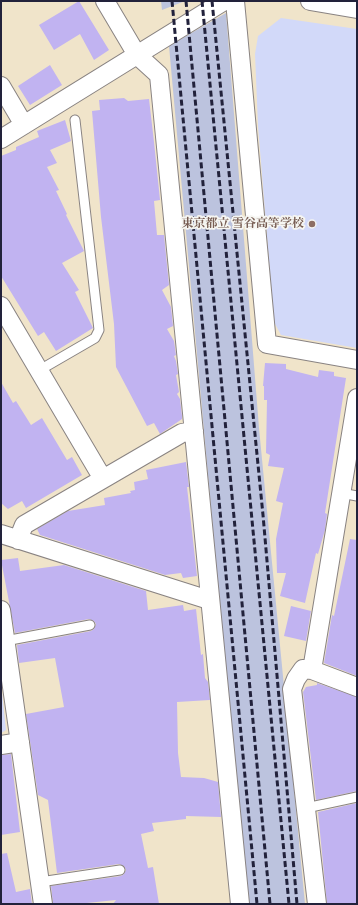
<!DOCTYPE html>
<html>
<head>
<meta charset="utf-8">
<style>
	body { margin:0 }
	#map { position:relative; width:358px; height:905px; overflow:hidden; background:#f0e4ca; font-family:"IM FELL Double Pica",serif }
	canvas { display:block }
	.frame { position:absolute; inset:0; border:2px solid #22223b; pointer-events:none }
</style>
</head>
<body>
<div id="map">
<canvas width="358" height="905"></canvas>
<div class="frame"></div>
</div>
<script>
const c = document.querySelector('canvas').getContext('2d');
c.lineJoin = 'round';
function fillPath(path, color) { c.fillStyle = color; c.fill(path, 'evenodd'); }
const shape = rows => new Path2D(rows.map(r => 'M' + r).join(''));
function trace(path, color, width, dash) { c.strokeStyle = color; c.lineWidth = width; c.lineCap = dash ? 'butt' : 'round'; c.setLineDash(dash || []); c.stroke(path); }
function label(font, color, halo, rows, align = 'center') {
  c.font = font + ' "IM FELL Double Pica","Noto Serif JP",serif'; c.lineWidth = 3.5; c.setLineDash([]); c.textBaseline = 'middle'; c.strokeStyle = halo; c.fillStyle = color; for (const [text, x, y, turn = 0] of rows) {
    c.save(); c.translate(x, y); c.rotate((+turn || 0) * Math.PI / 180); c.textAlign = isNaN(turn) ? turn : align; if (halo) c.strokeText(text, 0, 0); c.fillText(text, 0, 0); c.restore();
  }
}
fillPath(shape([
	[281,18,357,29,357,348,281,335,274,322,258,126,255,54,258,36],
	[1,683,6,730,1,733]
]), '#d2d9f9');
fillPath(shape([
	[161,1,185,1,162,10],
	[226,13,259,428,305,904,247,904,169,46]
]), '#bcc3de');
fillPath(shape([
	[79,1,109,50,94,60,80,34,54,50,39,25],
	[50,65,62,85,30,105,18,86],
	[124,98,128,101,149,99,154,142,160,200,154,201,157,235,164,235,169,285,162,290,171,307,173,326,167,329,174,341,176,355,174,356,176,361,178,374,176,375,179,392,177,394,180,399,182,416,182,419,160,434,154,423,147,426,116,367,114,324,101,217,92,111,100,110,99,100],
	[65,120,71,141,50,150,57,163,47,167,59,190,56,191,67,214,66,215,84,251,62,263,79,290,75,292,93,328,56,351,44,332,38,336,1,276,1,156,16,150,16,147,39,137,37,131],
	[265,363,286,364,286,369,318,377,319,370,334,372,334,376,346,378,325,513,327,514,325,530,318,554,316,553,305,603,280,596,286,573,277,573,276,539,283,503,276,501,284,468,268,466,270,455,266,453,267,400,264,400,264,386,263,386],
	[1,382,13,403,16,401,31,425,42,418,67,460,72,457,82,475,26,508,22,501,8,509,1,503],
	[186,462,189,487,187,487,197,576,183,578,181,573,165,575,40,535,37,529,68,511,105,505,104,498,131,493,130,491,135,490,134,482,148,479,146,470],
	[350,539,357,540,357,676,324,663,332,615,334,616],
	[18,558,20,571,64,565,146,591,148,610,183,605,184,611,196,609,201,655,203,654,205,678,208,682,210,700,177,702,178,753,181,777,204,778,218,782,221,817,186,816,186,819,152,823,154,831,141,834,148,868,153,867,159,904,113,904,116,900,77,904,53,904,51,886,121,876,124,874,126,870,124,866,119,864,57,873,48,800,38,795,26,714,64,707,55,658,19,663,17,645,91,631,94,629,96,624,94,621,89,619,15,633,1,560],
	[291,606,311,611,306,641,284,636],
	[317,683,357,697,357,791,316,800,303,692,306,687,317,685],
	[11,754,20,832,1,835,1,755],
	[357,803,357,904,327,904,318,812],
	[7,853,16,892,30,889,32,904,1,904,1,854]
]), '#c1b3f1');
const lane = shape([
	[38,371,95,338,99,330,75,120],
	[341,493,357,496],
	[5,641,90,625],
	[306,808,357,797],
	[40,882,120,870]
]);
const street = shape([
	[105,1,137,55,159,75,240,904],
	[235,1,267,344,357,360],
	[310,1,357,9],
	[1,86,24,125],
	[1,139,224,1],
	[1,306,103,479],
	[1,534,209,600],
	[18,540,24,525,182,433,194,431],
	[1,610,43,904],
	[312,670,357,398],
	[1,745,20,742],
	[317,904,292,689,296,679,303,669,312,670,357,687]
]);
trace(lane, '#898382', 11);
trace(street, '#898382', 20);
trace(lane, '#fff', 9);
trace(street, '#fff', 18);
trace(shape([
	[172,1,257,904],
	[186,1,270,904],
	[202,1,289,904],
	[212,1,263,515,297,904]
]), '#22223b', 3, [6, 3]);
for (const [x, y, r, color] of [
	[312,224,4,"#8d6e63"]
]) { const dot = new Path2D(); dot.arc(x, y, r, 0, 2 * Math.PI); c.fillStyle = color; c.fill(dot); trace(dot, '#f6f6f2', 1.5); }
label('bold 12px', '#785e54', '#f6f6f2', [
	["東京都立 雪谷高等学校",304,224]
], 'right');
</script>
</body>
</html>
